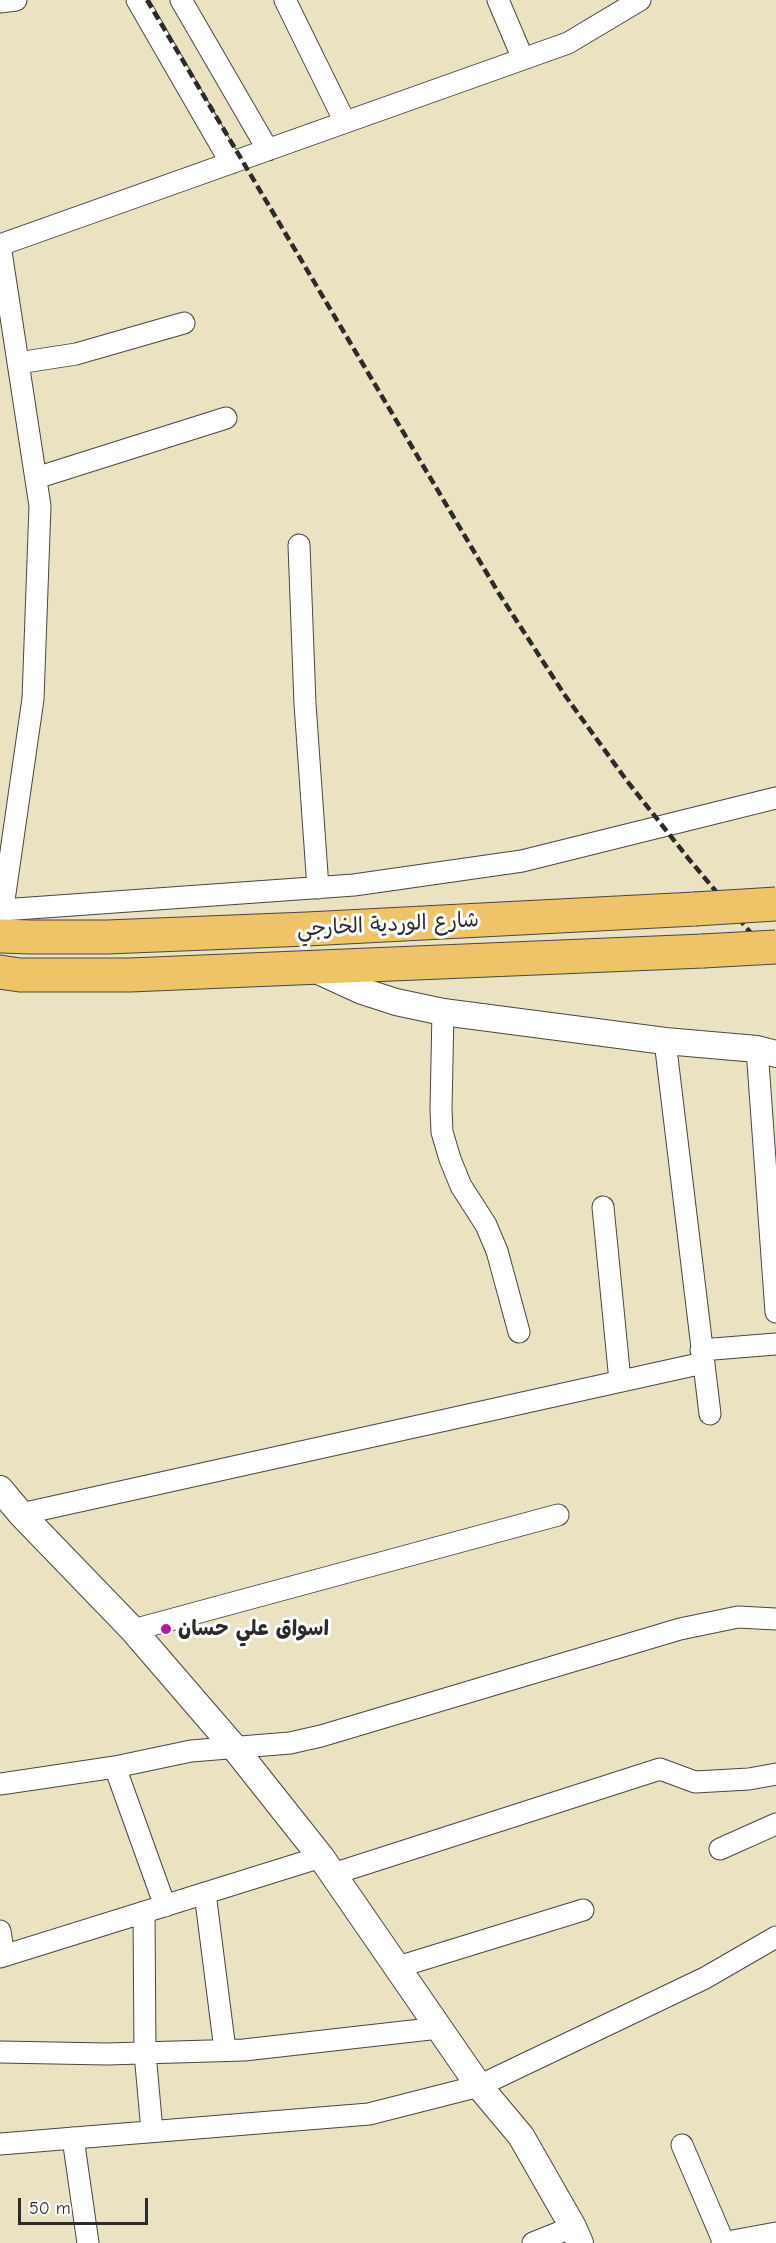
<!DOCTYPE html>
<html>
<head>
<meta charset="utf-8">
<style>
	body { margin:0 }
	#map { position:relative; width:776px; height:2243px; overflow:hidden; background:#ebe2c2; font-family:"Comic Neue",sans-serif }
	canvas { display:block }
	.scale { position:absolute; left:18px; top:2198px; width:130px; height:27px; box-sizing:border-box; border:3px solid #2b2b2b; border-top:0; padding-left:8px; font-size:18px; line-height:21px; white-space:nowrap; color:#2b2b2b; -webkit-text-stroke:4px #fff; paint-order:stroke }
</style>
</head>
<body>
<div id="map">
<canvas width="776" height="2243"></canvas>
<div class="scale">50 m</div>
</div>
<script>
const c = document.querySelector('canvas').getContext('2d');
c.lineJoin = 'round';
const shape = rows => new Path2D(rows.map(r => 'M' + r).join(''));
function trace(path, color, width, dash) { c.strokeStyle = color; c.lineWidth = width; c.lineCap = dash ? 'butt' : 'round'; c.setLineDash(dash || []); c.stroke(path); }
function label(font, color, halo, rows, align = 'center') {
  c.font = font + ' "Comic Neue","Playpen Sans Arabic",sans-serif'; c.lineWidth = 6; c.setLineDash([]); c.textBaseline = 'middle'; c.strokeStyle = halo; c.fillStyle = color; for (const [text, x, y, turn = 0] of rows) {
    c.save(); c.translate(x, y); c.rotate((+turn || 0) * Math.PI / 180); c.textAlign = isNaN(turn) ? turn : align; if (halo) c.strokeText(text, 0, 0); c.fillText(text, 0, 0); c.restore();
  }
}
const minor = shape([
	[137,0,231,163],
	[181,0,268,150],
	[285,0,345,122],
	[498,0,523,59],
	[0,2,16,0],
	[0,245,568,43,640,0],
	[0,245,40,506,33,699,1,921],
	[18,363,76,354,184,323],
	[36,478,226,418],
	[299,545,305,704,318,888],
	[2,910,354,885,522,861,776,798],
	[443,1012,441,1109,442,1132,450,1159,461,1186,486,1225,497,1251,519,1332],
	[665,1041,710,1414],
	[757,1049,776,1312],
	[603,1207,620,1381],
	[701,1350,776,1344],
	[21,1514,703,1363],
	[133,1630,558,1515],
	[115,1767,165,1906],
	[0,1784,115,1767,191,1751,290,1743,321,1736,680,1629,738,1617,776,1619],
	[720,1849,776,1824],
	[333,1874,660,1769,695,1782,749,1779,776,1774],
	[205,1893,225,2050],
	[144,1912,145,2053,152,2131],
	[0,1931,4,1956],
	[0,1957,321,1857],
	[398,1967,583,1910],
	[0,2052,107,2054,244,2050,439,2028],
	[73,2138,88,2243],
	[0,2144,369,2114,479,2086,705,1978,776,1937],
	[682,2145,724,2243],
	[533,2243,573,2227],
	[722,2243,776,2233]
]);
const tertiary = shape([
	[312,968,362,991,396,1002,443,1012,665,1041,757,1049,776,1054],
	[0,1489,21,1514,133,1630,233,1746,321,1857,479,2086,521,2136,573,2227,580,2243]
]);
const primary = shape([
	[0,936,31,937,107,937,307,929,695,909],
	[0,972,20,975,130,975,703,951]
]);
trace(minor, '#484642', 23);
trace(tertiary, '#484642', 28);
trace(primary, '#484642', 35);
trace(minor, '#fff', 21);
trace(tertiary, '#fff', 26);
trace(primary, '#efc469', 33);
trace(shape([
	[147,0,498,592,564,694,627,781,688,858,776,963]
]), '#2b2b2b', 4.5, [9, 4.5]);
const primaryBridge = shape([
	[695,909,776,904],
	[703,951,776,947]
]);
trace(primaryBridge, '#484642', 35, []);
trace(primaryBridge, '#efc469', 33);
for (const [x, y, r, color] of [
	[166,1629,6,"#b5179e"]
]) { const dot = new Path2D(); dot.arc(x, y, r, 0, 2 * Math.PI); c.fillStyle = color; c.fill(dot); trace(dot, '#fff', 2); }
label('21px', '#2b2b2b', '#fff', [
	["شارع الوردية الخارجي",388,925,-3]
]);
label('bold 21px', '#2b2b2b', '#fff', [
	["اسواق علي حسان",178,1629]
], 'left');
</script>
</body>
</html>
